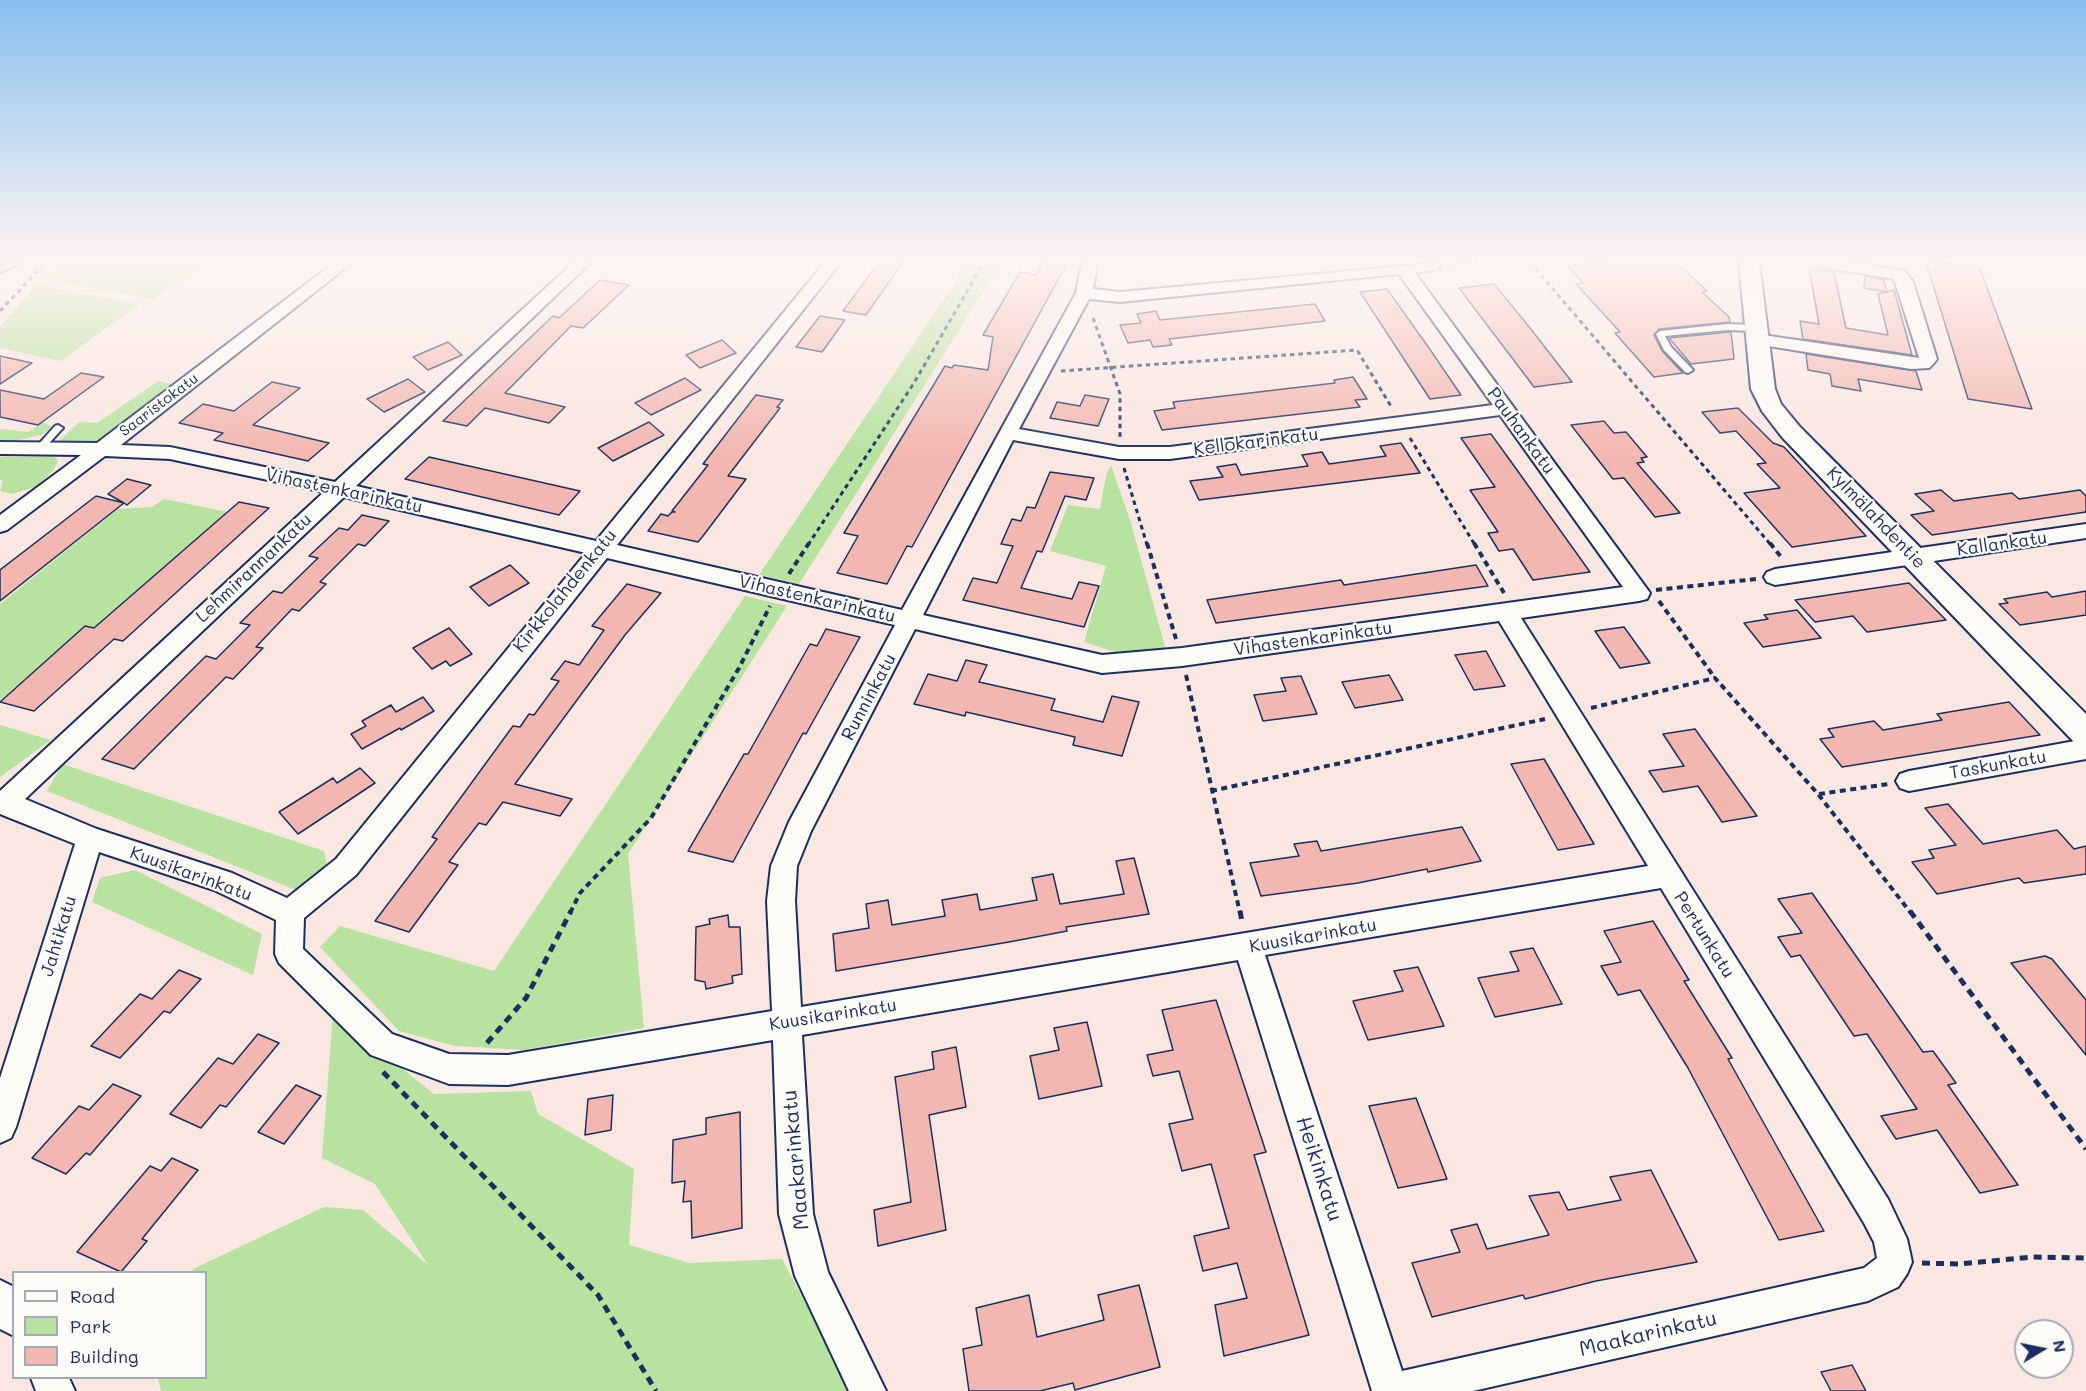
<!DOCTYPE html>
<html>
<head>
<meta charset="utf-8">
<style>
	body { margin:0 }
	#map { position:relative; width:2086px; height:1391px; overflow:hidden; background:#fae7e2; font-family:Mali,sans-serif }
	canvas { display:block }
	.legend { position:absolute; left:12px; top:1271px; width:195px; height:108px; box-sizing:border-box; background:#fdfcf7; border:2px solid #a3aaba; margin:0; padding:8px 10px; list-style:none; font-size:18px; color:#1b2f5e }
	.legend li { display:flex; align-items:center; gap:12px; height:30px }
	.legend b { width:30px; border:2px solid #a3aaba }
	.north { position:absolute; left:2014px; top:1319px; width:60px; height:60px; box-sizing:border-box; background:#fdfcf7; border:2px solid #a3aaba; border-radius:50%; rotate:80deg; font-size:16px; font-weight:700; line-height:24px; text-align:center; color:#1b2f5e }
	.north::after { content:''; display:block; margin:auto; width:21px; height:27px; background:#1b2f5e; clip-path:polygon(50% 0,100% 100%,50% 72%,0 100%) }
</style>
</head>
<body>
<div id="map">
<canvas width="2086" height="1391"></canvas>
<ul class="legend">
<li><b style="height:8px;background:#fdfcf7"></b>Road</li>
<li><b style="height:16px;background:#b7e29f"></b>Park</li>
<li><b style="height:16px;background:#f2b7b0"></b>Building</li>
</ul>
<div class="north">N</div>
</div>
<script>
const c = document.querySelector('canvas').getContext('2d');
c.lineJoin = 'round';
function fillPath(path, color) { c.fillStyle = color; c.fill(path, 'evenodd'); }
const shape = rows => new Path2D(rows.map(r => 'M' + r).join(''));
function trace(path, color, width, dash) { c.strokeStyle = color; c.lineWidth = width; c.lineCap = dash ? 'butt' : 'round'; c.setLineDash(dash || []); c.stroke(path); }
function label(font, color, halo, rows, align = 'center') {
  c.font = font + ' Mali,sans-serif'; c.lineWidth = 4.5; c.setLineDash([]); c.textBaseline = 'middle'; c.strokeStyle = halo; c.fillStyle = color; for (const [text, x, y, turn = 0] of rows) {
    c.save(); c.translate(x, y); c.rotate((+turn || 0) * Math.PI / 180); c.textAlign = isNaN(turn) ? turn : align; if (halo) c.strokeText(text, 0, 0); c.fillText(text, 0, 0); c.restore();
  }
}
fillPath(shape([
	[62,262,211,262,153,299,41,279],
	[969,262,1002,262,799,584,759,575],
	[37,285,139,304,61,361,0,348,0,326],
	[158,381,171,384,113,432,97,441,81,444,63,444,60,440,79,422,97,423],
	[43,422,53,427,41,435,15,441,0,440,0,429,28,432],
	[0,457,55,457,58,461,53,471,35,487,12,494,0,491,3,481,0,480],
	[1111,465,1130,520,1166,650,1118,653,1084,642,1106,566,1050,551,1068,505,1100,509,1106,476],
	[164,499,227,512,94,628,85,626,0,700,0,604,118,509,152,507],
	[745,596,787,606,628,854,644,1028,525,1050,455,1046,399,1031,320,947,340,926,494,971],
	[0,725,51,740,0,777],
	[62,764,324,851,328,869,296,890,47,791],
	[135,870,262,934,253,975,92,902,100,878],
	[333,1013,434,1094,531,1091,538,1114,634,1169,629,1245,689,1263,782,1259,853,1391,161,1391,158,1378,206,1378,206,1272,191,1272,193,1269,324,1207,363,1210,428,1265,375,1184,322,1158]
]), '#b7e29f');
const building = shape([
	[879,262,903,262,866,315,843,311,879,262],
	[1608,262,1676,262,1707,291,1702,292,1729,317,1730,322,1659,329,1654,335,1662,351,1683,373,1654,377,1615,333,1620,332,1576,284,1583,283,1567,266,1608,262],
	[1926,262,1979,266,2032,409,1968,399,1926,262],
	[1042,263,1065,267,912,547,907,546,887,584,837,573,858,536,844,533,945,366,952,368,954,365,988,370,993,337,983,335,1020,272,1035,275,1042,263],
	[1809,268,1834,272,1846,328,1888,335,1878,294,1894,290,1912,355,1803,339,1800,321,1819,324,1809,268],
	[1865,276,1884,280,1887,292,1864,288,1865,276],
	[600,280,629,285,583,328,571,326,505,393,565,407,549,423,485,408,467,426,443,421,553,316,559,318,600,280],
	[1494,284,1530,328,1572,382,1534,387,1459,288,1494,284],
	[1387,289,1429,348,1461,395,1430,399,1360,292,1387,289],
	[1315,304,1325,321,1169,339,1172,345,1153,347,1150,340,1128,343,1120,325,1141,323,1137,314,1156,311,1160,320,1315,304],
	[820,316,845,320,822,352,796,347,820,316],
	[1731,332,1734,359,1691,364,1669,338,1731,332],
	[722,340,736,353,700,368,686,355,722,340],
	[448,342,462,355,428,370,413,357,448,342],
	[1806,354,1916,371,1922,390,1858,379,1861,391,1832,386,1830,374,1808,370,1806,354],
	[0,356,32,363,0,384,0,356],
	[81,373,104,377,38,425,0,417,0,390,44,399,81,373],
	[1353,377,1367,399,1355,400,1360,407,1162,430,1154,411,1175,408,1173,402,1335,383,1334,380,1353,377],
	[685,378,701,390,651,415,635,403,685,378],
	[408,379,425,392,384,412,367,399,408,379],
	[272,382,300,388,253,425,329,443,308,461,214,440,223,433,179,423,203,404,234,411,272,382],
	[756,395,783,400,777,407,780,408,728,476,746,479,703,536,698,542,648,531,661,514,668,516,672,512,675,512,672,511,708,465,703,464,756,395],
	[1085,395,1109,399,1098,426,1050,418,1057,402,1080,406,1085,395],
	[1738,408,1773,443,1784,447,1866,536,1792,547,1744,493,1780,488,1757,464,1766,463,1736,431,1720,433,1702,412,1738,408],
	[1604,421,1614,433,1626,432,1647,457,1641,458,1644,462,1637,463,1680,513,1655,517,1624,478,1613,479,1571,425,1604,421],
	[649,422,664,435,613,461,598,448,649,422],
	[1491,434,1512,463,1590,572,1533,580,1513,549,1499,551,1488,533,1498,532,1470,490,1495,487,1461,438,1491,434],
	[1401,443,1420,473,1199,500,1190,481,1223,477,1217,467,1236,464,1241,475,1308,466,1302,455,1322,452,1329,464,1386,456,1380,446,1401,443],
	[429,457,580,491,559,515,405,479,429,457],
	[1050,472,1094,478,1086,500,1065,496,1042,552,1037,551,1021,588,1072,599,1079,582,1099,586,1084,627,963,600,973,578,997,583,1013,546,1001,544,1012,519,1021,521,1027,507,1035,508,1050,472],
	[127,479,151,485,127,505,124,503,0,601,0,570,96,496,124,503,108,494,127,479],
	[1941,490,1954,501,2012,493,2019,499,2080,490,2086,496,2086,512,1932,535,1911,515,1934,511,1915,494,1941,490],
	[239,502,269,508,123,641,114,639,34,711,0,702,85,626,94,628,239,502],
	[362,515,389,521,365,546,358,544,320,582,326,584,299,611,292,609,256,647,263,648,233,679,226,677,134,769,102,759,206,656,216,659,250,625,240,623,273,591,282,593,318,558,309,556,339,528,348,530,362,515],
	[510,565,529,583,489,606,470,587,510,565],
	[1476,565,1488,586,1216,623,1207,600,1341,580,1344,585,1476,565],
	[1909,583,1946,620,1867,632,1853,616,1815,622,1795,600,1909,583],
	[627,584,661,593,625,635,515,784,572,799,560,816,503,802,486,825,479,823,449,862,458,865,409,932,375,921,437,839,432,837,513,726,520,727,529,714,534,715,559,681,551,679,565,661,579,665,604,630,592,626,627,584],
	[2086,591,2086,615,2020,625,1999,604,2008,603,2004,599,2047,592,2052,597,2086,591],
	[1797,610,1821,638,1763,647,1744,623,1768,619,1764,615,1797,610],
	[1624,627,1650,663,1620,668,1595,631,1624,627],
	[449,628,472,654,450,666,446,661,432,669,413,648,449,628],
	[826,629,860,637,806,734,803,733,733,862,688,851,744,754,748,754,810,644,817,646,826,629],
	[1486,651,1505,686,1474,690,1455,655,1486,651],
	[966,660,987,665,979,682,1055,699,1051,710,1103,722,1112,696,1139,702,1122,756,1073,745,1075,737,966,712,965,716,914,704,928,674,957,681,966,660],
	[1389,675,1403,700,1355,708,1342,682,1389,675],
	[1301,676,1317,714,1263,721,1254,695,1286,691,1281,678,1301,676],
	[423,697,434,711,401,730,400,728,362,749,351,734,366,726,362,721,391,705,396,712,423,697],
	[2009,702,2040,735,1842,767,1820,739,1834,737,1828,729,1874,721,1883,730,1942,720,1937,714,2009,702],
	[1695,729,1757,816,1722,822,1698,786,1663,792,1649,771,1684,766,1663,734,1695,729],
	[1544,759,1594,844,1558,850,1511,764,1544,759],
	[360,768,375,783,298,834,279,812,333,778,337,783,360,768],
	[1948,804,1983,844,2057,830,2074,849,2086,846,2086,874,2024,883,2019,878,1937,894,1912,862,1934,858,1929,850,1956,845,1925,808,1948,804],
	[1462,827,1481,861,1428,872,1427,869,1358,883,1261,896,1250,863,1299,856,1294,844,1317,841,1321,851,1462,827],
	[1134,858,1149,914,1066,927,1067,931,1009,942,836,971,833,934,869,928,866,904,888,900,892,925,945,916,942,900,977,894,980,910,1037,900,1032,878,1053,874,1060,904,1124,894,1116,861,1134,858],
	[1812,893,1923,1052,1933,1051,1956,1083,1948,1085,2018,1185,1980,1193,1937,1130,1896,1139,1881,1116,1917,1109,1867,1034,1854,1036,1800,955,1791,957,1778,937,1802,933,1778,899,1812,893],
	[728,915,729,927,740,927,742,974,732,976,733,983,706,989,705,982,695,980,696,927,710,924,709,919,728,915],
	[1653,921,1689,980,1684,981,1732,1058,1728,1059,1824,1231,1779,1240,1688,1068,1640,990,1618,995,1601,966,1621,962,1604,931,1653,921],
	[1533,948,1562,1004,1495,1017,1478,978,1519,971,1510,952,1533,948],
	[2045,956,2052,959,2086,1000,2086,1055,2011,963,2045,956],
	[1418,967,1444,1026,1368,1040,1353,1001,1403,991,1394,971,1418,967],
	[179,970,201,979,170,1013,164,1011,120,1058,91,1046,140,994,152,999,179,970],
	[1216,1000,1266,1152,1254,1155,1309,1335,1224,1356,1215,1305,1247,1298,1237,1263,1203,1271,1194,1236,1229,1228,1211,1164,1182,1171,1169,1124,1193,1119,1179,1071,1153,1076,1147,1055,1173,1050,1162,1010,1216,1000],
	[1087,1022,1102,1086,1039,1099,1030,1056,1059,1050,1054,1028,1087,1022],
	[258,1034,279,1043,226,1107,220,1105,201,1128,170,1114,218,1058,233,1064,258,1034],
	[956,1047,966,1107,929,1115,946,1230,878,1246,874,1210,911,1202,895,1077,934,1069,932,1052,956,1047],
	[113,1084,141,1096,90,1155,86,1153,66,1174,32,1158,79,1106,89,1110,113,1084],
	[296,1085,321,1096,284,1144,258,1132,296,1085],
	[613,1095,611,1130,585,1135,588,1099,613,1095],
	[1416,1098,1447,1179,1398,1188,1369,1106,1416,1098],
	[740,1112,742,1228,692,1238,691,1201,683,1202,685,1181,672,1183,673,1140,706,1134,706,1118,740,1112],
	[172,1158,198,1170,142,1239,147,1241,121,1272,77,1252,150,1166,161,1171,172,1158],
	[1651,1170,1697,1262,1596,1281,1525,1299,1523,1295,1432,1317,1412,1263,1460,1252,1451,1230,1477,1224,1487,1249,1549,1235,1529,1196,1559,1192,1568,1210,1621,1200,1610,1177,1651,1170],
	[1139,1285,1160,1367,1075,1390,1073,1383,1040,1391,969,1391,963,1349,982,1345,976,1308,1029,1295,1037,1337,1104,1320,1098,1295,1139,1285],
	[1852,1365,1866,1391,1831,1391,1821,1372,1852,1365]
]);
fillPath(building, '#f2b7b0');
trace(building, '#1b2f5e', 1.5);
const service = shape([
	[13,262,23,262,0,272,0,267,13,262],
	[1727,324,1754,325,1758,328,1754,331,1727,330,1665,336,1671,347,1693,370,1688,373,1685,372,1664,350,1656,334,1660,331,1727,324],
	[58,425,63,428,61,430,44,449,38,449,38,445,55,426,58,425]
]);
const minor = shape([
	[335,262,353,262,121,445,170,447,335,482,574,262,591,262,356,486,596,541,825,262,841,262,617,545,902,610,1076,293,1082,262,1098,262,1093,289,1120,292,1438,263,1440,266,1438,269,1415,273,1650,593,1647,599,1639,601,1521,618,1888,1199,1907,1239,1912,1262,1907,1274,1898,1287,1868,1301,1473,1391,1372,1391,1238,960,802,1035,813,1214,828,1272,886,1391,849,1391,795,1276,779,1214,773,1040,508,1085,449,1084,371,1055,279,963,275,954,276,920,214,890,99,852,16,1127,11,1138,0,1143,0,1078,75,844,0,814,0,791,324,492,170,459,105,456,7,530,0,532,0,515,81,455,0,454,0,442,97,443,335,262],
	[1399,274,1493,405,1170,447,1119,447,1019,429,1089,299,1120,302,1399,274],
	[1500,415,1623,587,1182,648,1102,655,923,615,1013,440,1119,459,1170,459,1500,415],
	[344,497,586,553,336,859,287,898,232,873,97,829,25,799,344,497],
	[607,558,895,625,789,822,771,866,767,901,772,1011,508,1055,449,1054,392,1034,303,949,304,918,356,875,607,558],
	[1499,621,1648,866,801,1007,795,901,797,866,811,831,915,629,1102,673,1182,666,1499,621],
	[1661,888,1864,1223,1874,1242,1877,1258,1864,1268,1402,1371,1265,955,1661,888],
	[1815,262,1849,262,1905,271,1913,282,1937,359,1934,363,1929,368,1911,369,1750,343,1747,339,1750,335,1756,334,1919,358,1894,279,1823,267,1815,262],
	[2086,524,2086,538,1775,585,1767,582,1764,577,1767,572,1775,569,2086,524],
	[2086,739,2086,759,1909,791,1900,788,1896,781,1900,774,1909,771,2086,739],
	[0,1280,14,1287,14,1336,0,1329,0,1280],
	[31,1378,69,1378,75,1391,36,1391,31,1378]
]);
const tertiary = shape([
	[1739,262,1759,262,1775,389,1781,404,1800,427,2086,714,2086,746,2075,743,1782,437,1762,411,1751,389,1739,262]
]);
trace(service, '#1b2f5e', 4);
trace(minor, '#1b2f5e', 4);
trace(tertiary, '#1b2f5e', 4);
trace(shape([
	[1530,262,1771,545],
	[1448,264,1478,262],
	[0,311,46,262],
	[1093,318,1120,394,1120,437],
	[1061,371,1357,350,1392,408],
	[1410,438,1475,545],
	[1124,468,1147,545],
	[808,545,914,383,984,262]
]), '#1b2f5e', 3, [4.5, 4]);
trace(shape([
	[1147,543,1176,639],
	[1474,543,1504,593],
	[1770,543,1782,558],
	[789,574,809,543],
	[1656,590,1756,579],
	[1659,601,1715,678],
	[1186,675,1240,913],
	[1591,708,1715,678,1818,794,1911,913],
	[1211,791,1545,719],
	[1819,794,1889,784],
	[570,913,580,893,651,818,739,668,770,606]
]), '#1b2f5e', 4, [6, 4.5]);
trace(shape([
	[1240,911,1242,922],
	[1910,911,2086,1149],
	[487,1043,526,998,571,911],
	[383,1072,598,1295,656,1391],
	[1922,1263,1959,1264,2033,1257,2086,1258]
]), '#1b2f5e', 5, [8, 6]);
fillPath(service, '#fdfcf7');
fillPath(minor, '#fdfcf7');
fillPath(tertiary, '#fdfcf7');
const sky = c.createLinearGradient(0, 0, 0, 456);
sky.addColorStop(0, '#88bfee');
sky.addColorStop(0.57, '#fdf4f2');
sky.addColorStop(1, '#fdf4f200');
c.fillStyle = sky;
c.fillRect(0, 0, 2086, 456);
label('15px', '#1b2f5e', '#fdfcf7', [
	["Saaristokatu",159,405,-37]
]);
label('18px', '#1b2f5e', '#fdfcf7', [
	["Pauhankatu",1521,431,54],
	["Kellokarinkatu",1256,442,-7],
	["Vihastenkarinkatu",344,491,12],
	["Kylmälahdentie",1876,518,46],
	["Kallankatu",2002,544,-8],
	["Lehmirannankatu",254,568,-43],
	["Kirkkolahdenkatu",565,591,-51],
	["Vihastenkarinkatu",817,599,13],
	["Vihastenkarinkatu",1313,639,-8],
	["Runninkatu",869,697,-62],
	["Taskunkatu",1998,765,-10],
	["Kuusikarinkatu",191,874,20],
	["Pertunkatu",1704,935,58],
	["Jahtikatu",59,936,-73],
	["Kuusikarinkatu",1313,936,-10],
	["Kuusikarinkatu",833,1015,-9]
]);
label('21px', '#1b2f5e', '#fdfcf7', [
	["Maakarinkatu",796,1160,-95],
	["Heikinkatu",1319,1169,72],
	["Maakarinkatu",1648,1334,-13]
]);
</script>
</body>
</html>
